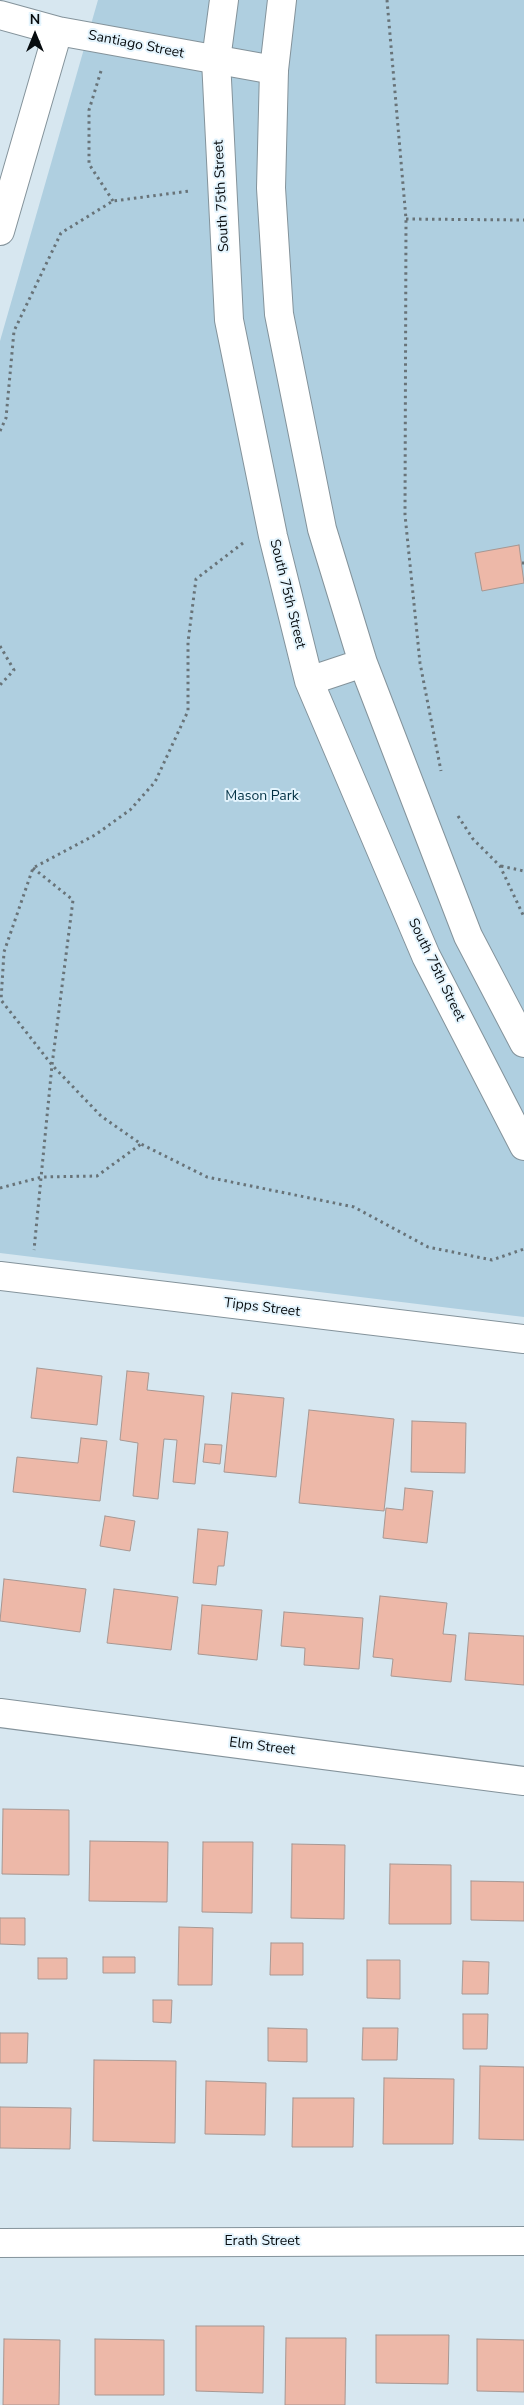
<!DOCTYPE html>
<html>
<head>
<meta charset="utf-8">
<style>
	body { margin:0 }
	#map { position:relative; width:524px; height:2405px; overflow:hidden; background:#d7e7f0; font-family:"Nunito Sans",sans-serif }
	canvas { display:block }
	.north { position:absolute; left:10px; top:10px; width:50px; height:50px; -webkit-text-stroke:4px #e4f4fd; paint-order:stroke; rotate:0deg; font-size:14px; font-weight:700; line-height:20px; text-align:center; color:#070c0f }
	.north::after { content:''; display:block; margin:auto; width:18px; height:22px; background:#070c0f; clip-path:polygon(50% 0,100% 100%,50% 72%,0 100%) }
</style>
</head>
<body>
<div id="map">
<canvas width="524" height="2405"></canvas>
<div class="north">N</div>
</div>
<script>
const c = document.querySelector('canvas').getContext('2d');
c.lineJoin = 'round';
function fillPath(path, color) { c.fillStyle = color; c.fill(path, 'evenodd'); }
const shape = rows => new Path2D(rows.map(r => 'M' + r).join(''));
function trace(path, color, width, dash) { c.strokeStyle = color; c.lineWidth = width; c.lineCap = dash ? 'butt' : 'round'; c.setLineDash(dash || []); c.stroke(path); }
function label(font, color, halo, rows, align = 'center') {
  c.font = font + ' "Nunito Sans",sans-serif'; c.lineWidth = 4; c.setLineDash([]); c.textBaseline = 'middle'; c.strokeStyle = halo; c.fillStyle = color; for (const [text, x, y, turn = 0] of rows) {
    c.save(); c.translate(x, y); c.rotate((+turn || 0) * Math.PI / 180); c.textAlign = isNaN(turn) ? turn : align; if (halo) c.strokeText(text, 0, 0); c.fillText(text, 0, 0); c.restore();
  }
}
fillPath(shape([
	[98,0,524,0,524,1317,0,1253,0,341]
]), '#afcfe0');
const building = shape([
	[519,545,524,583,482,591,475,553,519,545],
	[37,1368,102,1376,97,1425,31,1418,37,1368],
	[127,1371,149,1373,147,1390,204,1396,195,1484,173,1482,177,1440,164,1439,158,1499,133,1496,138,1443,120,1440,127,1371],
	[232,1393,284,1398,276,1477,224,1472,232,1393],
	[309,1410,394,1419,384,1511,299,1503,309,1410],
	[412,1421,466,1423,465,1473,411,1472,412,1421],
	[81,1438,107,1441,100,1501,13,1492,17,1457,78,1463,81,1438],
	[205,1444,222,1445,220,1464,203,1462,205,1444],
	[405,1488,433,1491,427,1543,383,1538,386,1508,403,1510,405,1488],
	[105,1516,135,1521,130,1551,100,1546,105,1516],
	[198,1529,228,1532,224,1566,218,1566,216,1585,193,1583,198,1529],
	[4,1579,86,1589,80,1632,0,1621,4,1579],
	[114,1589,178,1597,171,1650,107,1643,114,1589],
	[380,1596,447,1603,443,1634,456,1635,451,1682,391,1676,393,1659,373,1657,380,1596],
	[202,1605,262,1610,257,1660,198,1654,202,1605],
	[284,1612,363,1618,359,1669,304,1665,305,1648,281,1646,284,1612],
	[469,1633,524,1636,524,1685,465,1680,469,1633],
	[3,1809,69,1810,69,1875,2,1874,3,1809],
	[90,1841,168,1842,167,1902,89,1901,90,1841],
	[203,1842,253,1842,252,1913,202,1912,203,1842],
	[292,1844,345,1845,344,1919,291,1918,292,1844],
	[390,1864,451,1865,451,1924,389,1924,390,1864],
	[471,1881,524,1882,524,1921,471,1920,471,1881],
	[0,1918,25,1918,25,1945,0,1944,0,1918],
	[179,1927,213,1928,212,1985,178,1985,179,1927],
	[271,1943,303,1943,303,1975,270,1975,271,1943],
	[103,1957,135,1957,135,1973,103,1973,103,1957],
	[38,1958,67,1958,67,1979,38,1979,38,1958],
	[367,1960,400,1960,400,1999,367,1998,367,1960],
	[463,1961,489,1962,488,1994,462,1994,463,1961],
	[153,2000,172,2000,171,2023,153,2022,153,2000],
	[463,2014,488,2014,487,2049,463,2049,463,2014],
	[268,2028,307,2029,307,2062,268,2061,268,2028],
	[363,2028,398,2028,397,2060,362,2060,363,2028],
	[0,2033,28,2033,27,2063,0,2063,0,2033],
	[94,2060,176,2061,175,2143,93,2141,94,2060],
	[480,2066,524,2067,524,2140,479,2139,480,2066],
	[384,2078,454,2079,453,2144,383,2144,384,2078],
	[206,2081,266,2083,265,2135,205,2134,206,2081],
	[293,2098,354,2098,353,2147,292,2147,293,2098],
	[0,2107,71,2108,70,2149,0,2148,0,2107],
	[196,2326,264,2326,263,2393,196,2391,196,2326],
	[376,2335,449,2335,448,2384,376,2383,376,2335],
	[286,2338,346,2338,345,2405,285,2405,286,2338],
	[4,2339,60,2340,59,2405,3,2405,4,2339],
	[95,2339,164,2340,164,2395,95,2395,95,2339],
	[477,2339,524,2340,524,2392,477,2391,477,2339]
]);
fillPath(building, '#edb8a8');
trace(building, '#a79792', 1);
const street = shape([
	[0,15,58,31,274,70],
	[0,231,58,31],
	[0,1713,524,1781],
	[0,2243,524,2241]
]);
const secondary = shape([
	[224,0,216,60,229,320,273,536,309,681,426,956,524,1146],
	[282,0,274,70,271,188,279,314,322,529,363,663,468,936,524,1043],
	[309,681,363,663],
	[0,1276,524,1339]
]);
trace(street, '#84939b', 30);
trace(secondary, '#84939b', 30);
trace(shape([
	[387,0,406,219,405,515,420,663,441,771],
	[101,71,89,110,89,164,113,201],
	[406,219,524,220],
	[0,431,6,418,14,331,61,233,113,201,190,191],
	[243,543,196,579,188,642,188,711,155,782,130,810,95,835,33,868,4,952,1,1000,52,1065,101,1116,141,1144,207,1177,354,1207,428,1247,492,1260,524,1249],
	[522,563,524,563],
	[0,646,14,670,0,685],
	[458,816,473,839,500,866,524,917],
	[501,866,524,871],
	[33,868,73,900,52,1065,34,1250],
	[0,1188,42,1177,97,1176,141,1144]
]), '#687378', 3, [2.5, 4]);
trace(street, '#fff', 28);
trace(secondary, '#fff', 28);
label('14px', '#070c0f', '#e4f4fd', [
	["Santiago Street",136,45,11],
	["South 75th Street",222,196,-93],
	["South 75th Street",287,594,76],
	["South 75th Street",436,970,64],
	["Tipps Street",262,1308,7],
	["Elm Street",262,1747,7],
	["Erath Street",262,2242]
]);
label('14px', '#023144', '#e4f4fd', [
	["Mason Park",262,797]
]);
</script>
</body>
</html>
